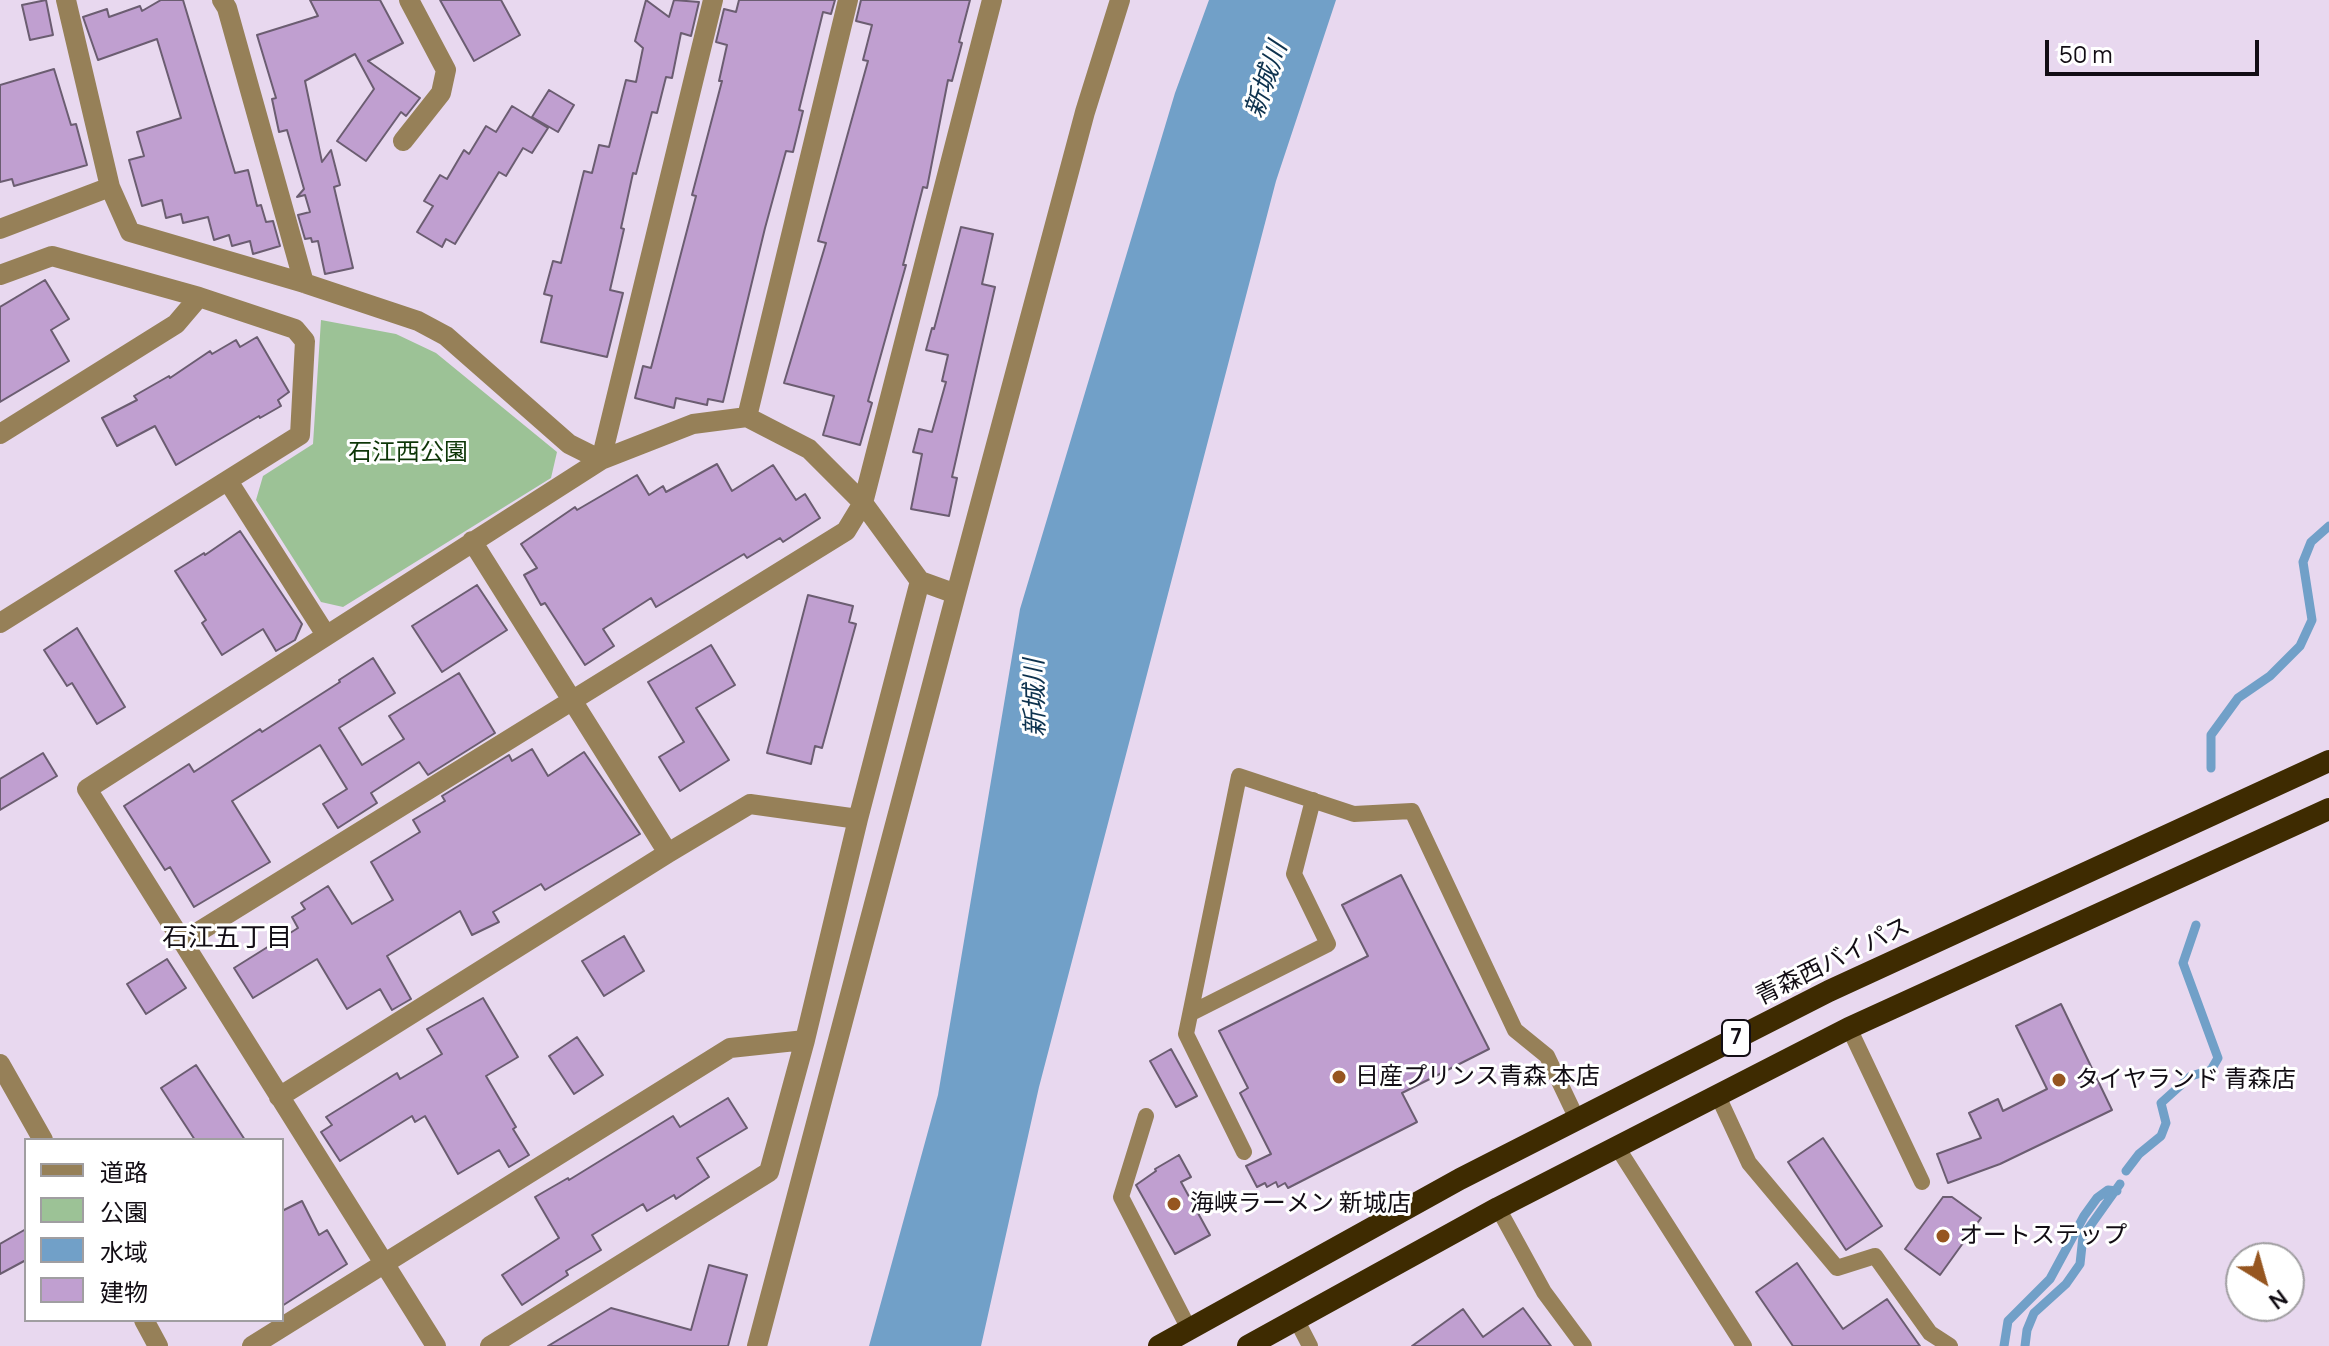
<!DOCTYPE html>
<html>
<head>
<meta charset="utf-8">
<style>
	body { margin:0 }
	#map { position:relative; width:2329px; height:1346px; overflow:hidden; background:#e8d8ef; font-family:Manrope,"Noto Sans JP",sans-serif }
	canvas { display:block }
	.legend { position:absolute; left:24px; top:1138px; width:260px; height:184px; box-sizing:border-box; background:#fff; border:2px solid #a09ea1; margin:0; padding:10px 14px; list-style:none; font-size:24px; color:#120d14 }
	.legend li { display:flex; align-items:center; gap:16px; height:40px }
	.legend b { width:40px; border:2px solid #a09ea1 }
	.north { position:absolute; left:2225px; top:1242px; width:80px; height:80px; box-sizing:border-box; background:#fff; border:2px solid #a09ea1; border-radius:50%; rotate:143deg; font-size:22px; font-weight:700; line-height:32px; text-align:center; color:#120d14 }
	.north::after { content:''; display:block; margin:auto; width:28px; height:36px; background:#965620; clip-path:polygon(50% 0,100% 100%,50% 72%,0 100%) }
	.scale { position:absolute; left:2045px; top:40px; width:214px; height:36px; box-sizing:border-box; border:4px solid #120d14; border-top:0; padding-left:10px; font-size:24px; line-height:28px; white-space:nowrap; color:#120d14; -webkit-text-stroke:6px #fff; paint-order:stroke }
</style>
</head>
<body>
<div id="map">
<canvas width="2329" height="1346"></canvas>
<ul class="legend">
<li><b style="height:10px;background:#968058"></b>道路</li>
<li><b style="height:22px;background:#9cc296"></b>公園</li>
<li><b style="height:22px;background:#71a0c8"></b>水域</li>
<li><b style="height:22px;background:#c09fd0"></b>建物</li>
</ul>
<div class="north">N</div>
<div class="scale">50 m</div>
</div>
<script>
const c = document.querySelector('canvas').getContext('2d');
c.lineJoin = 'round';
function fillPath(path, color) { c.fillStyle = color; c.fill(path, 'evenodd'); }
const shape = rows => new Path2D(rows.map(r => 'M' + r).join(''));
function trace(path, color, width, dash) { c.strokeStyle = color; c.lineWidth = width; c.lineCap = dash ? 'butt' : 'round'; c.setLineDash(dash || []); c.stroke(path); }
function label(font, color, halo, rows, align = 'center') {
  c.font = font + ' Manrope,"Noto Sans JP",sans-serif'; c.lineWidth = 6; c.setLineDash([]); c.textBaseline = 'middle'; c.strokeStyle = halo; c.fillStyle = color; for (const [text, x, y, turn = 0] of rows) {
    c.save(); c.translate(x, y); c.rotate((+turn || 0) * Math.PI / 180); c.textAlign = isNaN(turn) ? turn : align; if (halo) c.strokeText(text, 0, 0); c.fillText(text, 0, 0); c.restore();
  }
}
fillPath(shape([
	[321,320,396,334,436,353,557,452,551,478,343,607,321,602,256,500,263,476,313,444]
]), '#9cc296');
fillPath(shape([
	[1209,0,1336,0,1276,181,1039,1087,981,1346,869,1346,938,1095,1020,609,1175,93]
]), '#71a0c8');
trace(shape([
	[2211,768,2211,735,2238,698,2270,676,2300,646,2312,620,2303,562,2311,542,2329,526],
	[2126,1171,2139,1154,2161,1136,2166,1123,2161,1103,2191,1076,2211,1070,2218,1058,2183,963,2196,925],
	[2004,1346,2008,1321,2050,1279,2084,1216,2097,1198,2108,1190,2117,1191],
	[2025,1346,2027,1330,2034,1313,2066,1284,2080,1264,2083,1236,2120,1184]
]), '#71a0c8', 9);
const building = shape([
	[46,0,53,35,30,40,22,5,46,0],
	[161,0,183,0,235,173,248,170,257,206,261,205,266,222,273,221,280,246,253,254,250,241,232,246,229,235,214,240,208,217,183,223,181,214,166,218,162,200,142,206,129,160,144,156,137,132,181,118,157,39,98,60,83,17,107,9,109,17,140,6,142,11,161,0],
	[310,0,380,0,403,43,368,61,420,98,406,116,401,112,366,161,337,141,374,89,355,54,305,81,322,162,331,150,340,185,334,187,353,268,325,274,318,241,312,242,311,238,305,239,298,215,310,212,305,195,297,197,304,189,287,130,279,132,272,99,276,98,257,35,318,16,310,0],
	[440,0,501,0,520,35,474,61,440,0],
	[646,0,669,17,674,0,699,2,691,36,681,33,672,78,666,77,657,113,652,112,636,174,633,173,621,228,624,229,610,290,623,293,607,357,541,342,552,296,544,294,553,261,561,263,584,171,592,173,599,145,609,147,626,80,636,82,643,48,635,41,646,0],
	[739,0,835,0,831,14,823,12,799,110,803,111,793,152,786,151,765,228,723,402,708,399,707,405,676,398,674,408,635,398,643,366,651,368,696,196,692,195,722,81,719,81,727,45,716,42,724,9,736,12,739,0],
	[861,0,970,0,959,42,962,43,952,81,948,80,927,188,923,187,903,265,906,265,868,401,872,403,860,445,823,435,834,396,784,383,826,243,818,241,868,61,863,60,872,25,856,21,861,0],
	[54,69,71,125,76,124,87,165,14,186,12,179,0,182,0,85,54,69],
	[549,90,574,105,558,132,532,117,549,90],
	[512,106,548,128,532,153,523,148,506,176,499,172,455,244,446,239,442,247,417,232,433,206,424,201,440,175,447,179,464,150,469,154,486,126,496,132,512,106],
	[961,227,993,234,982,284,995,287,952,477,957,478,949,516,911,509,922,454,913,452,919,429,932,432,946,382,942,381,948,355,926,350,932,328,934,329,961,227],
	[45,280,69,319,51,330,69,361,0,402,0,307,45,280],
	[257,337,289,392,278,400,281,406,260,418,259,416,176,465,155,426,117,446,102,418,137,400,134,396,169,376,170,378,210,351,212,354,236,340,240,347,257,337],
	[717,464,732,491,773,465,796,500,805,494,820,518,783,542,780,538,747,558,744,554,656,607,651,598,603,629,614,646,585,665,545,603,541,605,524,575,537,568,521,544,575,507,577,510,637,475,649,495,663,486,666,492,717,464],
	[240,531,302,624,295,640,276,651,263,629,222,655,202,623,206,620,175,571,204,553,205,555,240,531],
	[477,585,507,630,442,672,412,626,477,585],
	[808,595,853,606,849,622,856,624,822,748,815,746,811,764,767,753,808,595],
	[77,628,125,707,97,724,72,683,67,686,44,650,77,628],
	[711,645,735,685,696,708,729,760,680,791,659,757,684,742,648,682,711,645],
	[373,658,395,693,339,728,362,765,404,739,389,716,459,673,495,733,428,775,419,762,371,793,377,803,338,828,323,804,347,789,320,745,232,801,270,862,194,907,170,867,165,870,124,806,189,764,194,772,260,729,262,732,340,682,339,680,373,658],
	[532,749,548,776,584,752,640,834,545,890,541,884,493,912,499,922,472,935,460,911,387,956,411,999,392,1010,380,989,347,1009,317,959,253,998,234,968,298,928,292,917,305,909,301,903,328,886,352,924,393,900,371,862,420,832,413,820,445,801,442,796,509,755,512,761,532,749],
	[43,753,57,776,0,810,0,779,43,753],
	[1401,875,1489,1049,1402,1093,1417,1122,1288,1188,1285,1183,1278,1187,1276,1182,1267,1187,1265,1183,1257,1187,1246,1166,1271,1154,1240,1093,1248,1088,1219,1031,1368,956,1342,905,1401,875],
	[624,936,644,971,604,996,582,961,624,936],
	[167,959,186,988,146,1014,127,984,167,959],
	[483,998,518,1057,486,1076,516,1127,513,1129,529,1155,509,1167,499,1150,458,1174,425,1116,415,1122,412,1116,340,1161,321,1132,332,1125,326,1117,397,1073,400,1079,442,1054,427,1029,483,998],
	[2061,1004,2112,1110,2000,1164,1948,1183,1937,1154,1981,1138,1969,1113,1998,1099,2003,1111,2047,1089,2016,1026,2061,1004],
	[577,1037,603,1075,574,1094,549,1056,577,1037],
	[1171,1049,1197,1096,1176,1107,1150,1061,1171,1049],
	[196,1065,245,1140,195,1140,161,1088,196,1065],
	[728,1098,747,1128,697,1158,709,1177,676,1199,674,1195,647,1211,643,1204,592,1235,601,1250,566,1271,568,1275,522,1305,502,1275,559,1238,535,1197,568,1178,569,1180,673,1116,680,1127,728,1098],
	[1823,1138,1882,1226,1846,1250,1788,1162,1823,1138],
	[1179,1155,1191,1177,1181,1182,1210,1235,1175,1254,1136,1185,1156,1171,1155,1169,1179,1155],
	[1943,1197,1952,1197,1981,1218,1940,1275,1905,1249,1943,1197],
	[302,1201,319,1235,327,1230,347,1264,282,1306,282,1211,302,1201],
	[26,1229,26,1260,0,1274,0,1244,26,1229],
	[1797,1263,1843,1329,1887,1299,1920,1346,1793,1346,1756,1292,1797,1263],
	[709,1265,747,1275,728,1346,548,1346,611,1308,691,1330,709,1265],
	[1523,1308,1551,1346,1412,1346,1463,1309,1483,1337,1523,1308]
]);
fillPath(building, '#c09fd0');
trace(building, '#6b5d71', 2);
trace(shape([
	[1191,1013,1328,944,1294,874,1313,800],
	[1849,1028,1922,1182],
	[1718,1096,1749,1163,1837,1268,1875,1256,1930,1333,1950,1346],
	[1146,1116,1121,1197,1189,1329],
	[1617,1147,1744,1346],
	[1244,1152,1186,1034,1239,776,1354,814,1412,811,1515,1030,1547,1056,1577,1119],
	[1498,1208,1544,1292,1584,1346],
	[1296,1319,1310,1346]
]), '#968058', 16);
trace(shape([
	[66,0,110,187,130,232,304,283,418,321,446,336,569,444,601,460,693,424,747,417,809,449,863,503],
	[222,0,227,8,304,283],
	[403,141,441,93,446,70,409,0],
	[0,229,110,187],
	[0,275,52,256,199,297,295,329,305,341,300,435,0,623],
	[747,417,848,0],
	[0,434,176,324,199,297],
	[228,481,326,635],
	[863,503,992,0],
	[472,541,668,853],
	[182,942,846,531,863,503,920,581,956,594,1085,112,1120,0],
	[279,1097,668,853,750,804,858,819],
	[252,1346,730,1048,805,1040],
	[436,1346,87,789,601,460,713,0],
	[490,1346,769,1172,805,1040,858,819,920,581],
	[757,1346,956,594]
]), '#968058', 20);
trace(shape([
	[0,1064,43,1140],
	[144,1320,158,1346]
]), '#968058', 20);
trace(shape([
	[1159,1346,1460,1179,1829,991,2329,761],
	[1248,1346,1498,1208,1849,1028,2329,809]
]), '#3e2b01', 22);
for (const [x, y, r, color] of [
	[1339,1077,8,"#965620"],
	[2059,1080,8,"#965620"],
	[1174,1204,8,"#965620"],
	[1943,1236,8,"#965620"]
]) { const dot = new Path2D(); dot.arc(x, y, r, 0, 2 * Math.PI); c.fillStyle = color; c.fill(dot); trace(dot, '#fff', 3); }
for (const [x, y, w] of [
	[1736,1038,28]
]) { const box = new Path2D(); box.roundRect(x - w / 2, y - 18, w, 36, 6); c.fillStyle = '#fff'; c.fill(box); trace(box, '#120d14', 2); }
label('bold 22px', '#120d14', null, [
	["7",1736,1038]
]);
label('24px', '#0d3607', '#fff', [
	["石江西公園",408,453]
]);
label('24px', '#120d14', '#fff', [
	["青森西バイパス",1833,962,-26]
]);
label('24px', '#120d14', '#fff', [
	["日産プリンス青森 本店",1355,1077],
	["タイヤランド 青森店",2075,1080],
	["海峡ラーメン 新城店",1190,1204],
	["オートステップ",1959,1236]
], 'left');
label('italic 26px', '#0d324e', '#fff', [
	["新城川",1267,80,-71],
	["新城川",1036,698,-91]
]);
label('26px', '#120d14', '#fff', [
	["石江五丁目",227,939]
]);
</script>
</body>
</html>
